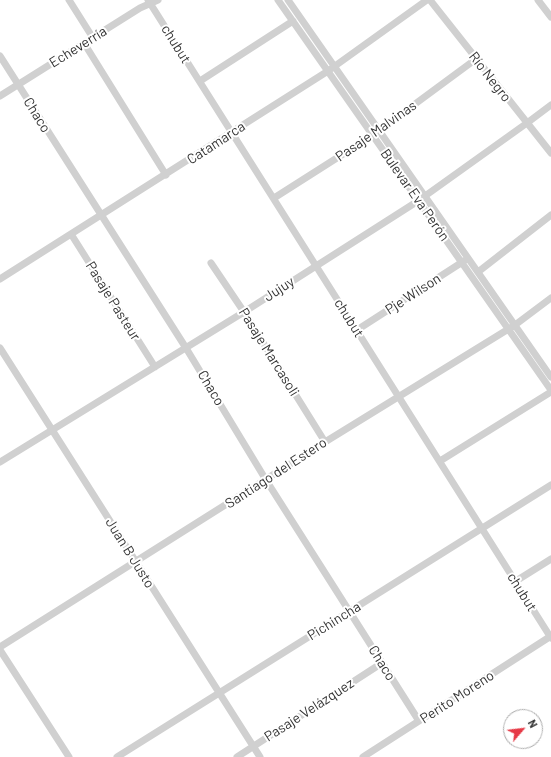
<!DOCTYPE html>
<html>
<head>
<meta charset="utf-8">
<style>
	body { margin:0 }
	#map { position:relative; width:551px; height:757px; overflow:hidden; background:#fff; font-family:Barlow,sans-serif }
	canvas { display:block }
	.north { position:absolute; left:503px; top:709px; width:40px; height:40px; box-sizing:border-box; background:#fff; border:1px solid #adadad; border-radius:50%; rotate:62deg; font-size:11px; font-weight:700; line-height:16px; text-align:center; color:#333 }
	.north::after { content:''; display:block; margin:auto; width:14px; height:18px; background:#e63946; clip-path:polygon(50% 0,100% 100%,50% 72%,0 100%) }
</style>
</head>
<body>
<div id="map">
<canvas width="551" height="757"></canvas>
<div class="north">N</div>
</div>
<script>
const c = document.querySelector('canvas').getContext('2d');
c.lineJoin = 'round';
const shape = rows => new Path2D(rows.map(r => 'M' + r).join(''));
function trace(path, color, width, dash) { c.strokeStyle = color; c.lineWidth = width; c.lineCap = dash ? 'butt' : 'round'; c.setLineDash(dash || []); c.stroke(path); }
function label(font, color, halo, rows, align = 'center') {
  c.font = font + ' Barlow,sans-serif'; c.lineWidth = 4; c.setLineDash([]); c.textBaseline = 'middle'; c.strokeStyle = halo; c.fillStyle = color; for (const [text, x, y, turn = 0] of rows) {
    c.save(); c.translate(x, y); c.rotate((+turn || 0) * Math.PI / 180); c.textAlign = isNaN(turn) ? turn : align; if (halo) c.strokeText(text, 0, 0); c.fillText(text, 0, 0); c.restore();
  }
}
trace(shape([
	[69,0,93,38],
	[148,0,551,638],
	[278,0,551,390],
	[288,0,551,377],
	[430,0,551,153],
	[538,0,551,17],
	[84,43,166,175],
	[0,56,186,348,266,480,419,721],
	[200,81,293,21],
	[0,96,140,8,158,0],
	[274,198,373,135,476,59],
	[71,234,155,367],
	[211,263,244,312,325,442],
	[478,272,551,215],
	[0,279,328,71,427,0],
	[357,330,464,261],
	[0,348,260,757],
	[440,461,551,392],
	[0,462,244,312,418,201,527,123,551,105],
	[516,581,551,559],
	[0,647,325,442,515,325,551,298],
	[0,650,69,757],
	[117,757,551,485],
	[237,757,382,663],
	[363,757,551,636]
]), '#d0d0d0', 7);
label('14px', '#333', '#fff', [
	["chubut",176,44,58],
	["Echeverría",78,47,-32],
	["Río Negro",490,77,52],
	["Chaco",37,115,58],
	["Pasaje Malvinas",376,131,-35],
	["Catamarca",216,143,-33],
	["Bulevar Eva Perón",415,195,55],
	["Jujuy",279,289,-33],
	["Pje Wilson",413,294,-33],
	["Pasaje Pasteur",113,301,58],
	["chubut",349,318,58],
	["Pasaje Marcasoli",269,352,58],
	["Chaco",211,388,59],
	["Santiago del Estero",276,473,-33],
	["Juan B Justo",130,553,58],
	["chubut",522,592,58],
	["Pichincha",334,621,-32],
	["Chaco",382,663,58],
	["Perito Moreno",457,697,-33],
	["Pasaje Velázquez",309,710,-33]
]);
</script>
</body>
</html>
